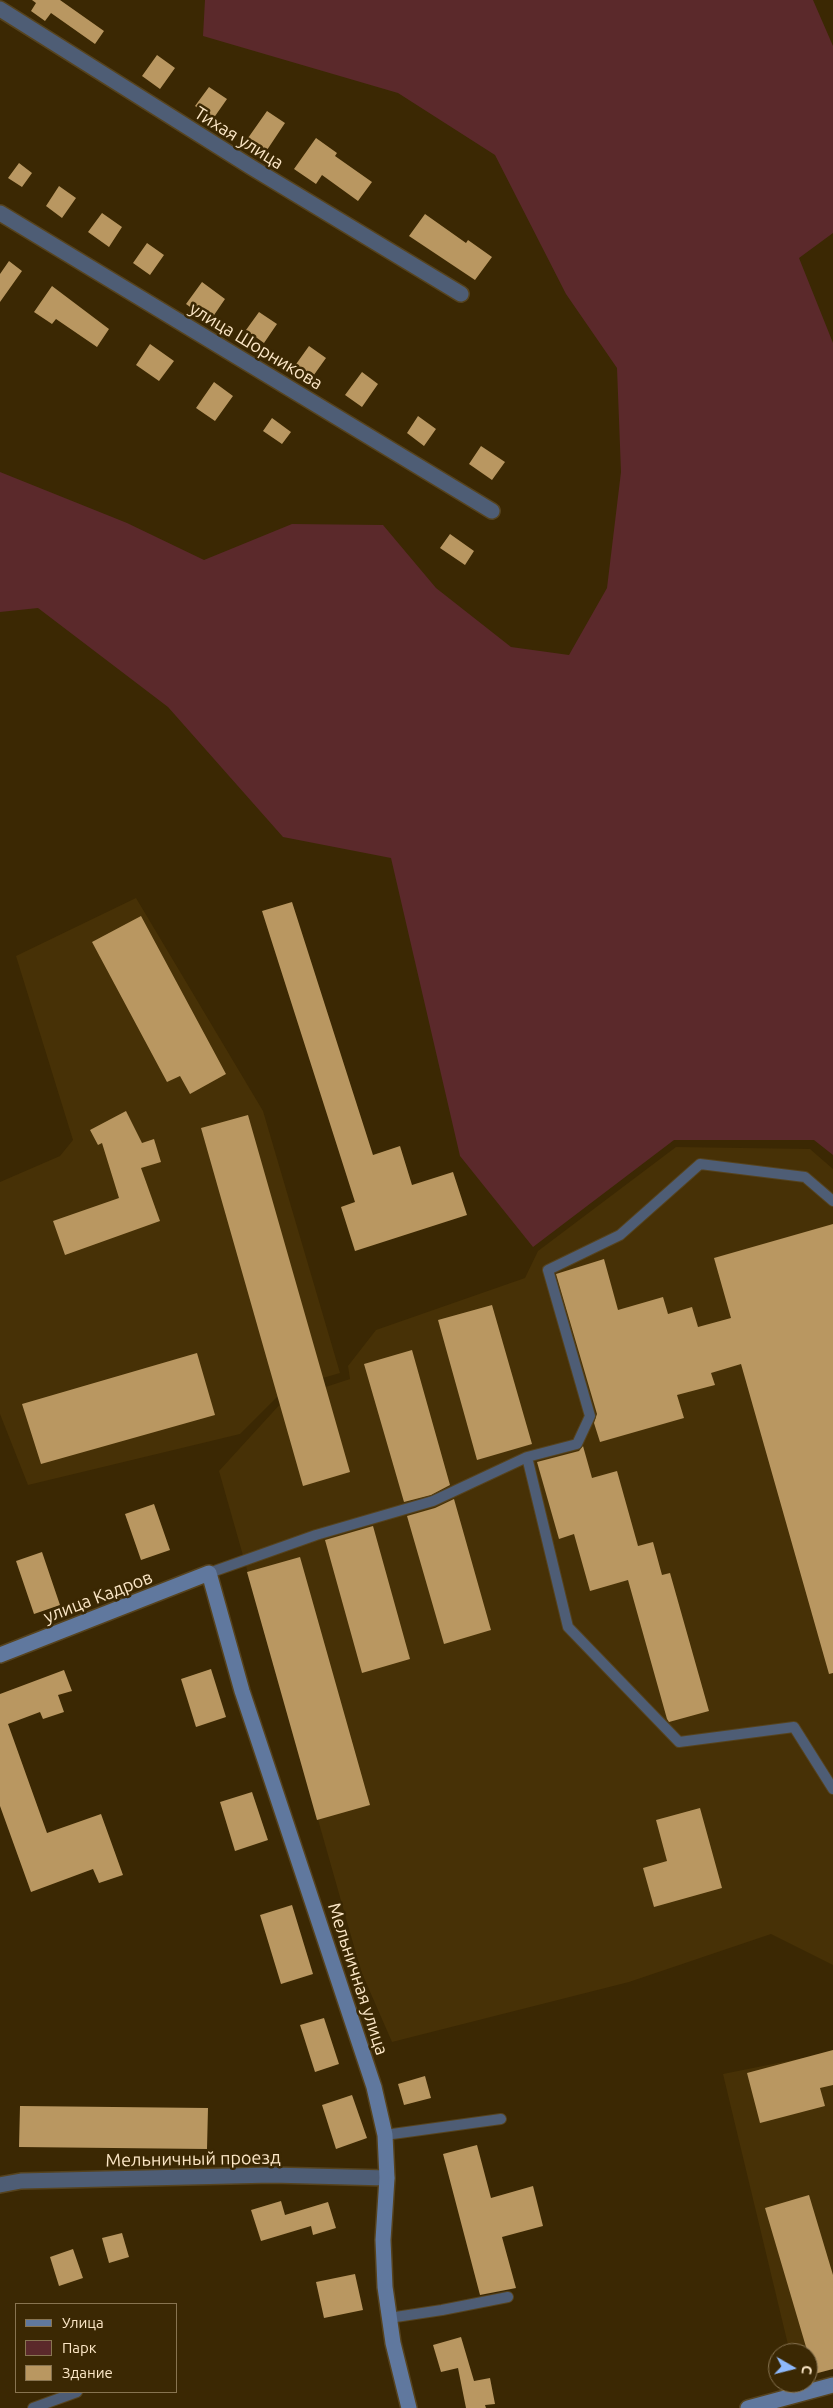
<!DOCTYPE html>
<html>
<head>
<meta charset="utf-8">
<style>
	body { margin:0 }
	#map { position:relative; width:833px; height:2408px; overflow:hidden; background:#3b2803; font-family:Ubuntu,sans-serif }
	canvas { display:block }
	.legend { position:absolute; left:15px; top:2303px; width:162px; height:90px; box-sizing:border-box; background:#3b2803; border:1px solid #887451; margin:0; padding:6px 9px; list-style:none; font-size:15px; color:#fce7c7 }
	.legend li { display:flex; align-items:center; gap:10px; height:25px }
	.legend b { width:25px; border:1px solid #887451 }
	.north { position:absolute; left:768px; top:2343px; width:50px; height:50px; box-sizing:border-box; background:#3b2803; border:1px solid #887451; border-radius:50%; rotate:98deg; font-size:14px; font-weight:700; line-height:20px; text-align:center; color:#fce7c7 }
	.north::after { content:''; display:block; margin:auto; width:18px; height:22px; background:#8eb9fc; clip-path:polygon(50% 0,100% 100%,50% 72%,0 100%) }
</style>
</head>
<body>
<div id="map">
<canvas width="833" height="2408"></canvas>
<ul class="legend">
<li><b style="height:6px;background:#60789e"></b>Улица</li>
<li><b style="height:14px;background:#5b292b"></b>Парк</li>
<li><b style="height:14px;background:#b99761"></b>Здание</li>
</ul>
<div class="north">С</div>
</div>
<script>
const c = document.querySelector('canvas').getContext('2d');
c.lineJoin = 'round';
function fillPath(path, color) { c.fillStyle = color; c.fill(path, 'evenodd'); }
const shape = rows => new Path2D(rows.map(r => 'M' + r).join(''));
function trace(path, color, width, dash) { c.strokeStyle = color; c.lineWidth = width; c.lineCap = dash ? 'butt' : 'round'; c.setLineDash(dash || []); c.stroke(path); }
function label(font, color, halo, rows, align = 'center') {
  c.font = font + ' Ubuntu,sans-serif'; c.lineWidth = 5; c.setLineDash([]); c.textBaseline = 'middle'; c.strokeStyle = halo; c.fillStyle = color; for (const [text, x, y, turn = 0] of rows) {
    c.save(); c.translate(x, y); c.rotate((+turn || 0) * Math.PI / 180); c.textAlign = isNaN(turn) ? turn : align; if (halo) c.strokeText(text, 0, 0); c.fillText(text, 0, 0); c.restore();
  }
}
fillPath(shape([
	[136,898,263,1111,340,1373,285,1389,240,1434,28,1485,0,1414,0,1182,60,1156,73,1140,16,956],
	[676,1147,810,1149,833,1169,833,1965,771,1934,629,1982,392,2042,361,1971,219,1471,283,1401,350,1379,348,1366,376,1330,525,1278,538,1251],
	[833,2052,833,2368,808,2377,808,2353,790,2353,723,2074]
]), '#473106');
fillPath(shape([
	[205,0,813,0,833,46,833,233,799,258,833,343,833,1155,814,1140,674,1140,533,1247,460,1156,391,858,283,837,168,707,38,608,0,612,0,472,127,523,204,560,292,524,383,525,436,588,511,647,569,655,607,588,621,472,617,368,566,294,495,155,398,93,203,36]
]), '#5b292b');
fillPath(shape([
	[32,0,60,0,104,31,95,44,51,13,45,21,31,11,36,3],
	[157,55,175,68,160,89,142,76],
	[209,87,227,99,213,119,195,106],
	[267,111,285,123,267,150,248,138],
	[316,138,337,153,335,156,372,182,358,201,322,175,316,184,294,169],
	[19,163,32,173,22,187,8,178],
	[59,186,76,198,62,218,46,206],
	[102,213,122,227,109,247,88,232],
	[425,214,466,243,468,240,492,257,475,280,409,236],
	[147,243,164,255,150,275,133,263],
	[9,261,22,271,0,302,0,274],
	[202,282,225,299,210,321,186,304],
	[52,286,109,329,97,347,56,319,52,324,34,312],
	[259,312,277,324,264,343,246,330],
	[150,344,174,361,159,381,136,365],
	[309,346,326,358,311,379,294,367],
	[362,372,378,384,362,407,345,395],
	[214,382,233,396,215,421,196,408],
	[418,416,436,429,424,446,407,433],
	[272,418,291,432,282,444,263,431],
	[481,446,505,462,492,480,469,464],
	[450,534,474,551,465,565,440,548],
	[292,902,373,1155,400,1146,412,1185,453,1172,467,1215,355,1251,341,1207,355,1202,262,911],
	[141,916,226,1074,190,1094,180,1076,167,1082,92,942],
	[126,1111,142,1143,154,1139,161,1162,141,1168,160,1221,65,1255,53,1221,119,1198,102,1143,98,1145,90,1130],
	[248,1115,350,1472,303,1486,201,1128],
	[833,1224,833,1673,829,1674,741,1364,711,1373,715,1385,677,1395,684,1418,600,1442,594,1423,597,1414,556,1274,604,1259,618,1310,663,1297,668,1314,692,1307,698,1327,731,1318,714,1258],
	[492,1305,532,1444,477,1460,438,1320],
	[412,1350,450,1485,431,1495,404,1502,364,1364],
	[197,1353,215,1415,41,1464,22,1404],
	[583,1446,592,1478,617,1471,638,1546,653,1542,662,1575,670,1573,709,1711,669,1722,667,1719,628,1580,590,1591,574,1534,559,1539,537,1462,579,1451],
	[454,1499,491,1630,444,1644,407,1516,435,1508],
	[154,1504,170,1550,141,1560,125,1514],
	[373,1526,410,1659,362,1673,325,1540],
	[42,1552,60,1605,34,1614,16,1561],
	[300,1557,370,1805,317,1820,247,1572],
	[211,1669,226,1717,196,1727,181,1679],
	[64,1670,72,1691,58,1695,64,1712,43,1719,40,1712,8,1724,47,1833,101,1814,123,1875,99,1883,93,1869,31,1892,0,1806,0,1694],
	[252,1792,268,1840,235,1851,220,1802],
	[700,1808,722,1888,654,1907,643,1868,667,1861,656,1820],
	[292,1905,313,1974,281,1984,260,1915],
	[324,2018,339,2064,315,2072,300,2025],
	[833,2050,833,2085,820,2088,825,2106,760,2123,747,2073],
	[425,2076,431,2098,404,2105,398,2084],
	[352,2095,367,2138,336,2149,322,2105],
	[20,2106,208,2108,207,2149,19,2147],
	[477,2145,491,2198,533,2186,543,2226,502,2237,516,2288,480,2295,443,2154],
	[809,2195,833,2275,833,2369,814,2374,765,2208],
	[281,2201,285,2215,328,2202,336,2228,313,2235,311,2226,261,2241,251,2210],
	[122,2233,129,2257,109,2263,102,2238],
	[73,2249,83,2278,59,2286,50,2257],
	[355,2274,363,2310,324,2318,316,2282],
	[461,2337,474,2381,490,2378,495,2404,485,2405,486,2408,466,2408,458,2368,441,2372,433,2345]
]), '#b99761');
const lane = shape([
	[527,1457,568,1627,679,1742,794,1727,833,1789],
	[209,1573,316,1535,433,1501,527,1457,577,1444,590,1416,548,1270,620,1235,700,1164,805,1177,833,1201],
	[385,2135,501,2119],
	[389,2318,442,2310,508,2297],
	[33,2408,77,2392]
]);
const street = shape([
	[0,9,251,167,461,294],
	[0,213,492,511],
	[0,2185,21,2181,272,2175,387,2178]
]);
const secondary = shape([
	[0,1655,209,1573,242,1691,374,2087,385,2135,387,2178,383,2240,385,2287,393,2343,409,2408],
	[748,2408,833,2385]
]);
trace(lane, '#56431e', 12);
trace(street, '#56431e', 18);
trace(secondary, '#56431e', 18);
trace(lane, '#4e5d75', 10);
trace(street, '#4e5d75', 15);
trace(secondary, '#60789e', 15);
label('18px', '#fce7c7', '#3b2803', [
	["Тихая улица",239,138,32],
	["улица Шорникова",256,346,31],
	["улица Кадров",98,1597,-21],
	["Мельничная улица",358,1979,72],
	["Мельничный проезд",193,2159,-1]
]);
</script>
</body>
</html>
